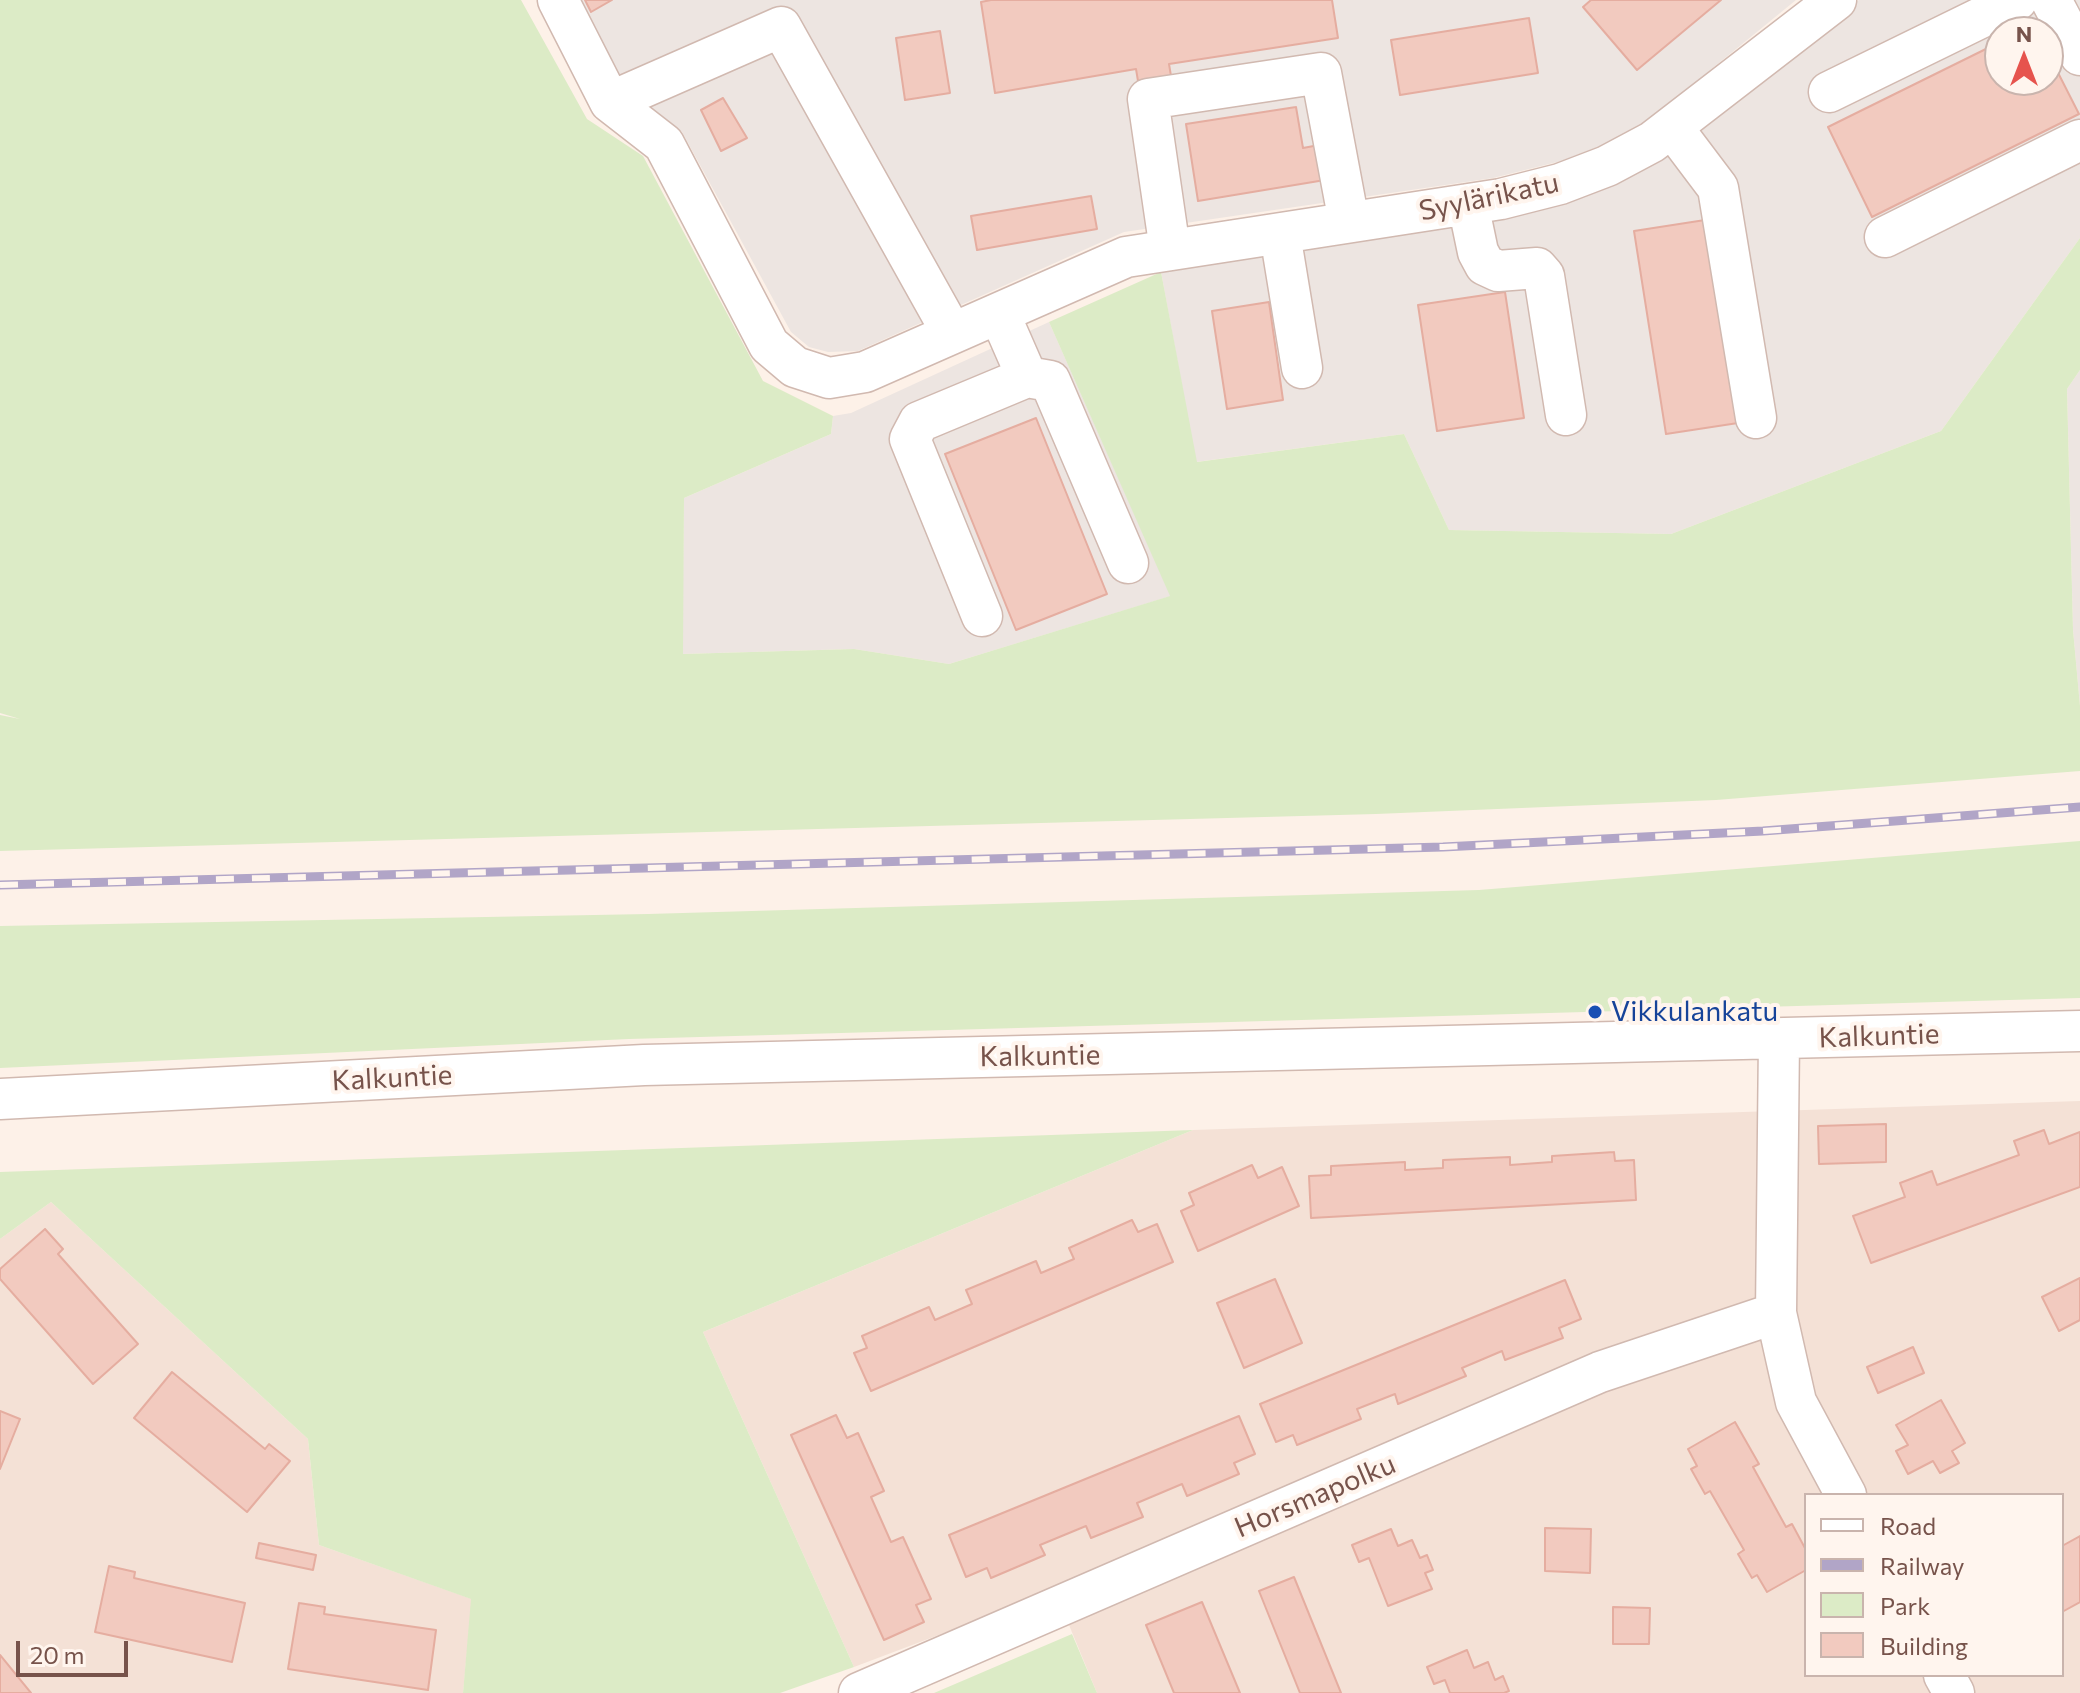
<!DOCTYPE html>
<html>
<head>
<meta charset="utf-8">
<style>
	body { margin:0 }
	#map { position:relative; width:2080px; height:1693px; overflow:hidden; background:#fdf1e8; font-family:Commissioner,sans-serif }
	canvas { display:block }
	.legend { position:absolute; left:1804px; top:1493px; width:260px; height:184px; box-sizing:border-box; background:#fff5ee; border:2px solid #c9b4ad; margin:0; padding:10px 14px; list-style:none; font-size:24px; color:#77534b }
	.legend li { display:flex; align-items:center; gap:16px; height:40px }
	.legend b { width:40px; border:2px solid #c9b4ad }
	.north { position:absolute; left:1984px; top:16px; width:80px; height:80px; box-sizing:border-box; background:#fff5ee; border:2px solid #c9b4ad; border-radius:50%; rotate:0deg; font-size:22px; font-weight:700; line-height:32px; text-align:center; color:#77534b }
	.north::after { content:''; display:block; margin:auto; width:28px; height:36px; background:#e6534d; clip-path:polygon(50% 0,100% 100%,50% 72%,0 100%) }
	.scale { position:absolute; left:16px; top:1641px; width:112px; height:36px; box-sizing:border-box; border:4px solid #77534b; border-top:0; padding-left:10px; font-size:24px; line-height:28px; white-space:nowrap; color:#77534b; -webkit-text-stroke:6px #fff5ee; paint-order:stroke }
</style>
</head>
<body>
<div id="map">
<canvas width="2080" height="1693"></canvas>
<ul class="legend">
<li><b style="height:10px;background:#fff"></b>Road</li>
<li><b style="height:10px;background:#b1a5c7"></b>Railway</li>
<li><b style="height:22px;background:#dcebc6"></b>Park</li>
<li><b style="height:22px;background:#f2cabf"></b>Building</li>
</ul>
<div class="north">N</div>
<div class="scale">20 m</div>
</div>
<script>
const c = document.querySelector('canvas').getContext('2d');
c.lineJoin = 'round';
function fillPath(path, color) { c.fillStyle = color; c.fill(path, 'evenodd'); }
const shape = rows => new Path2D(rows.map(r => 'M' + r).join(''));
function trace(path, color, width, dash) { c.strokeStyle = color; c.lineWidth = width; c.lineCap = dash ? 'butt' : 'round'; c.setLineDash(dash || []); c.stroke(path); }
function label(font, color, halo, rows, align = 'center') {
  c.font = font + ' Commissioner,sans-serif'; c.lineWidth = 8; c.setLineDash([]); c.textBaseline = 'middle'; c.strokeStyle = halo; c.fillStyle = color; for (const [text, x, y, turn = 0] of rows) {
    c.save(); c.translate(x, y); c.rotate((+turn || 0) * Math.PI / 180); c.textAlign = isNaN(turn) ? turn : align; if (halo) c.strokeText(text, 0, 0); c.fillText(text, 0, 0); c.restore();
  }
}
fillPath(shape([
	[2080,1101,2080,1693,1097,1693,1055,1591,854,1667,703,1332,1193,1130],
	[1806,1495,2062,1495,2062,1675,1806,1675],
	[51,1202,308,1439,319,1545,472,1599,463,1693,0,1693,0,1239]
]), '#f4e1d6');
fillPath(shape([
	[576,0,1796,0,1643,125,1608,143,1561,161,1493,178,1124,232,858,351,828,352,809,347,791,332,682,132,623,87],
	[1859,0,2080,0,2080,238,1941,431,1671,534,1449,530,1404,434,1196,462,1161,272,1510,214],
	[2000,32,2048,32,2048,80,2000,80],
	[1049,322,1171,596,949,664,854,649,682,654,684,498,831,434,833,416,851,413],
	[2080,370,2080,706,2073,630,2067,389]
]), '#ede5e1');
fillPath(shape([
	[0,0,521,0,587,119,643,156,763,381,833,416,831,434,684,498,683,654,854,649,949,664,1170,596,1049,322,1161,272,1197,462,1404,434,1449,530,1671,534,1941,431,2080,238,2080,370,2067,389,2073,630,2080,706,2080,771,1716,800,1376,814,0,851,0,715,20,719,0,713],
	[2080,841,2080,998,629,1039,0,1068,0,926,648,914,1479,890],
	[1193,1130,703,1332,854,1667,780,1693,463,1693,471,1599,319,1545,308,1439,51,1202,0,1239,0,1172],
	[1072,1634,1097,1693,934,1693]
]), '#dcebc6');
const building = shape([
	[585,0,612,0,591,12,585,0],
	[991,0,1332,0,1338,38,1169,64,1171,76,1138,81,1136,69,995,93,981,2,991,0],
	[1591,0,1721,0,1637,70,1583,7,1591,0],
	[1529,18,1538,73,1400,95,1391,40,1529,18],
	[2034,25,2038,32,2019,32,2034,25],
	[940,31,950,93,905,100,896,38,940,31],
	[2000,42,2000,80,2048,80,2048,53,2079,114,1872,217,1828,127,2000,42],
	[723,98,747,138,721,151,701,110,723,98],
	[1296,107,1303,148,1319,145,1325,180,1198,201,1186,124,1296,107],
	[1091,196,1097,229,977,250,971,216,1091,196],
	[1705,220,1738,423,1666,434,1634,231,1705,220],
	[1505,292,1524,418,1437,431,1418,305,1505,292],
	[1269,302,1283,400,1227,409,1212,311,1269,302],
	[1036,418,1107,594,1016,630,945,454,1036,418],
	[1886,1124,1886,1162,1819,1164,1818,1126,1886,1124],
	[2044,1130,2049,1144,2080,1132,2080,1187,1871,1263,1853,1216,1905,1197,1900,1183,1932,1171,1937,1185,2019,1155,2014,1141,2044,1130],
	[1614,1152,1615,1161,1634,1160,1636,1200,1311,1218,1309,1176,1331,1175,1331,1166,1405,1162,1405,1170,1443,1168,1443,1160,1510,1157,1510,1165,1552,1162,1552,1156,1614,1152],
	[1252,1165,1258,1178,1282,1167,1299,1206,1198,1251,1181,1211,1194,1205,1189,1193,1252,1165],
	[1132,1220,1138,1232,1157,1224,1173,1262,871,1391,854,1353,867,1348,862,1336,929,1307,935,1320,972,1304,966,1290,1036,1261,1041,1273,1074,1259,1069,1248,1132,1220],
	[45,1229,63,1249,58,1254,138,1344,93,1384,0,1279,0,1269,45,1229],
	[2080,1278,2080,1320,2059,1331,2042,1297,2080,1278],
	[1275,1279,1302,1343,1244,1368,1217,1303,1275,1279],
	[1565,1280,1581,1319,1559,1328,1563,1338,1505,1360,1502,1351,1462,1368,1466,1376,1398,1404,1395,1394,1357,1409,1361,1419,1297,1445,1293,1435,1276,1442,1260,1404,1565,1280],
	[1913,1347,1924,1373,1878,1393,1867,1367,1913,1347],
	[172,1372,265,1449,269,1444,290,1461,247,1512,134,1418,172,1372],
	[1941,1400,1965,1443,1952,1451,1959,1463,1940,1473,1933,1461,1908,1474,1896,1451,1908,1445,1896,1425,1941,1400],
	[0,1411,20,1419,0,1469,0,1411],
	[836,1415,847,1438,858,1433,884,1491,871,1497,891,1542,903,1537,931,1599,916,1605,924,1622,884,1640,791,1435,836,1415],
	[1239,1416,1255,1454,1234,1463,1239,1474,1187,1496,1182,1484,1137,1503,1143,1517,1091,1538,1086,1526,1040,1545,1045,1555,991,1578,987,1568,966,1577,949,1535,1239,1416],
	[1735,1422,1759,1464,1753,1467,1786,1527,1792,1524,1806,1550,1806,1570,1767,1592,1757,1575,1752,1578,1738,1554,1744,1550,1710,1491,1705,1494,1691,1469,1697,1466,1688,1449,1735,1422],
	[1545,1528,1591,1529,1590,1573,1545,1571,1545,1528],
	[1391,1529,1398,1546,1412,1540,1420,1558,1427,1555,1433,1570,1425,1573,1432,1589,1388,1606,1369,1558,1359,1562,1352,1545,1391,1529],
	[2080,1536,2080,1602,2062,1612,2062,1546,2080,1536],
	[259,1543,316,1555,313,1570,256,1558,259,1543],
	[109,1566,135,1572,134,1578,245,1603,232,1662,95,1632,109,1566],
	[1294,1577,1341,1693,1300,1693,1259,1591,1294,1577],
	[1202,1602,1240,1693,1174,1693,1146,1625,1202,1602],
	[299,1603,325,1607,324,1614,436,1630,428,1690,288,1669,299,1603],
	[1613,1607,1650,1608,1649,1644,1613,1644,1613,1607],
	[1467,1650,1474,1668,1488,1662,1495,1680,1503,1676,1509,1691,1504,1693,1450,1693,1445,1680,1434,1684,1427,1667,1467,1650],
	[0,1655,31,1693,0,1693,0,1655]
]);
fillPath(building, '#f2cabf');
trace(building, '#e5ada0', 2);
const minor = shape([
	[558,0,610,102,664,144,769,345,795,367,829,378,865,372,1126,257,1501,199,1560,184,1607,166,1652,142,1836,0],
	[2051,0,2080,55],
	[1829,92,2017,0],
	[610,102,781,27,952,333],
	[1672,127,1718,188,1756,418],
	[1468,204,1478,252,1485,265,1498,271,1537,268,1544,276,1566,415],
	[1280,234,1302,368],
	[1885,237,2080,140],
	[1170,250,1148,99,1321,73,1349,222],
	[999,313,1027,377],
	[982,616,910,439,919,422,1027,377,1050,381,1128,563],
	[1779,1039,1776,1313,1796,1402,1846,1495],
	[0,1099,644,1065,2080,1031],
	[1944,1675,1954,1693],
	[859,1693,1600,1372,1776,1313]
]);
trace(minor, '#d1b9b0', 43);
trace(minor, '#fff', 40);
const rail = shape([
	[0,885,1443,847,1763,831,2080,807]
]);
trace(rail, '#b1a5c7', 9);
trace(rail, '#fff5ee', 6, [18]);
for (const [x, y, r, color] of [
	[1595,1012,8,"#1a4fb4"]
]) { const dot = new Path2D(); dot.arc(x, y, r, 0, 2 * Math.PI); c.fillStyle = color; c.fill(dot); trace(dot, '#fff5ee', 3); }
label('28px', '#77534b', '#fff5ee', [
	["Syylärikatu",1489,197,-12],
	["Kalkuntie",1879,1036,-2],
	["Kalkuntie",1040,1056,-1],
	["Kalkuntie",392,1078,-3],
	["Horsmapolku",1315,1496,-23]
]);
label('28px', '#164399', '#fff5ee', [
	["Vikkulankatu",1611,1012]
], 'left');
</script>
</body>
</html>
